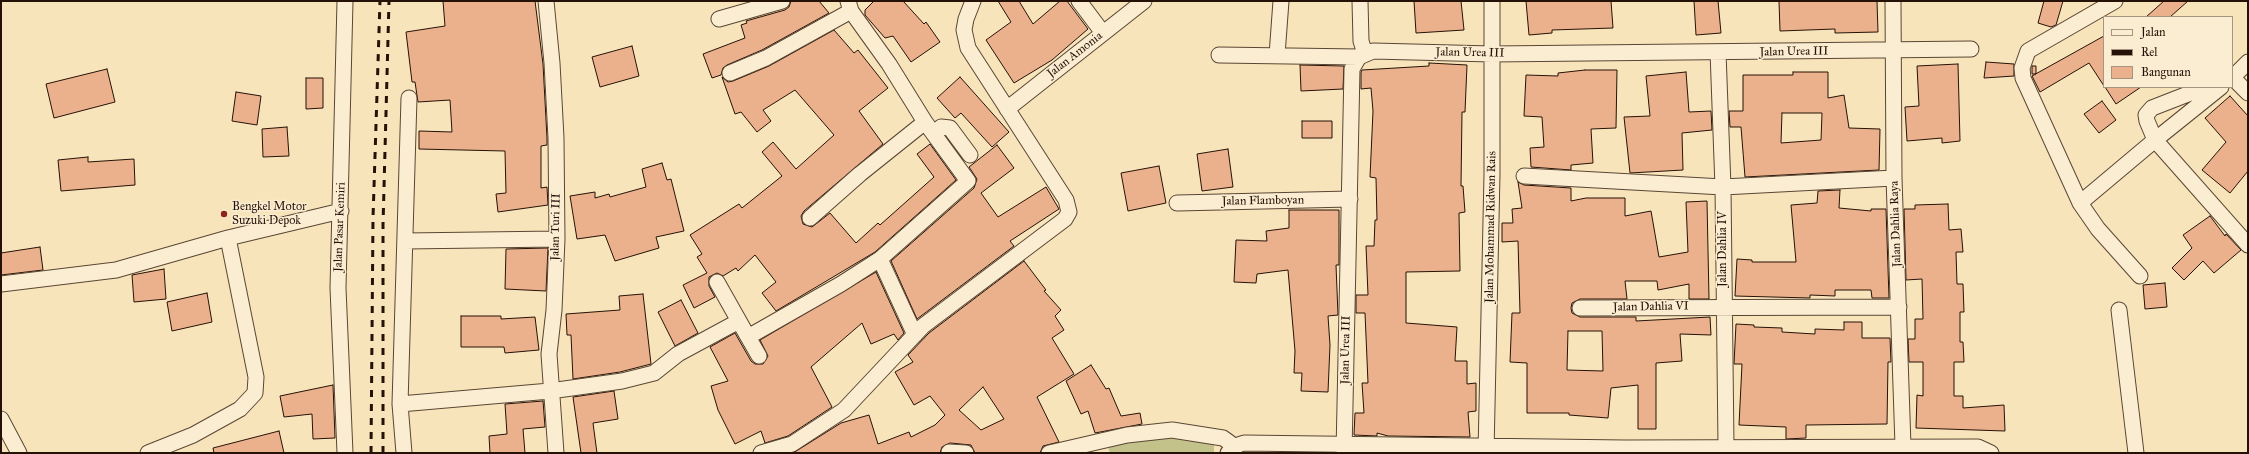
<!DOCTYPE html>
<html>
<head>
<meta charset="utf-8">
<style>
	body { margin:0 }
	#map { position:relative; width:2249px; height:454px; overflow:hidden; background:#f8e4ba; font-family:"IM FELL Great Primer",serif }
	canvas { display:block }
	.frame { position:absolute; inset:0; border:2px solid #261107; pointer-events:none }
	.legend { position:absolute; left:2103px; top:16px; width:130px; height:72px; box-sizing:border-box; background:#faedd2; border:1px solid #a59581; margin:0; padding:5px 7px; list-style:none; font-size:12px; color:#261107 }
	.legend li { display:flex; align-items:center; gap:8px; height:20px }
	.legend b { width:20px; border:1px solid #a59581 }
</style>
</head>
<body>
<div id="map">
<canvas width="2249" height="454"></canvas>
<div class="frame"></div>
<ul class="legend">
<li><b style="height:5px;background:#faedd2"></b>Jalan</li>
<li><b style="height:5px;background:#261107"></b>Rel</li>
<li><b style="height:11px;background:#eab18c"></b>Bangunan</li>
</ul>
</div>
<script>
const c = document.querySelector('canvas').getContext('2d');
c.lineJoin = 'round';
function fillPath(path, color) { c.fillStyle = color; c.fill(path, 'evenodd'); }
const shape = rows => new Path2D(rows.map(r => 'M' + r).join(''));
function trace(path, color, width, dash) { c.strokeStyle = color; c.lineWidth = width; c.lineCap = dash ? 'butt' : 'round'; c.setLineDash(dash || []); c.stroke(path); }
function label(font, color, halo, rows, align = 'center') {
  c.font = font + ' "IM FELL Great Primer",serif'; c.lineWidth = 3; c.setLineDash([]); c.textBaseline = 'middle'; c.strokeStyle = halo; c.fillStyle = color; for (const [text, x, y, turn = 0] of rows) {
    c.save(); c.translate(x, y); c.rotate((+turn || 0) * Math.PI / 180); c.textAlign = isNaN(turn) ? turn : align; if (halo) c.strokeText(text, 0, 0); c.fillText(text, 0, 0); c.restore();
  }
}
fillPath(shape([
	[1157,431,1214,444,1214,453,1110,453,1106,441]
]), '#c4c28b');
const building = shape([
	[443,1,535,1,543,64,547,138,547,145,541,146,541,188,547,187,548,205,498,212,496,194,506,193,505,151,419,149,419,131,452,132,450,100,418,102,415,82,412,82,406,32,445,26,443,1],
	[791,1,819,1,829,13,762,50,727,65,723,68,721,75,712,78,703,54,745,38,741,25,747,23,746,21,785,10,789,7,791,1],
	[874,1,903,1,924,24,926,22,940,42,911,62,893,36,885,38,865,15,865,10,874,1],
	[998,1,1019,1,1033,24,1060,1,1067,1,1088,29,1052,60,1014,83,986,40,1011,22,998,1],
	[1414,1,1461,1,1464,30,1416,33,1414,1],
	[1526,1,1611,1,1613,28,1552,30,1552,33,1529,35,1526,1],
	[1694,1,1718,1,1721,33,1696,35,1694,1],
	[1779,1,1877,1,1878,32,1835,33,1835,29,1780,31,1779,1],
	[2044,1,2063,1,2056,25,2051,27,2038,23,2044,1],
	[2164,1,2188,1,2170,17,2146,17,2164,1],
	[834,30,854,53,858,50,888,88,859,111,883,144,804,211,801,216,803,224,812,227,830,213,856,243,878,223,880,225,934,177,917,154,930,144,956,180,875,252,776,311,762,293,776,282,755,255,738,271,736,268,723,276,717,273,709,277,709,286,715,297,694,308,683,285,707,273,697,257,702,254,690,235,739,204,742,208,782,176,762,152,773,142,796,169,834,135,795,90,763,110,771,121,757,132,741,112,735,114,722,77,728,82,733,81,769,66,834,30],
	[2104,36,2104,86,2089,63,2040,92,2032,76,2104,36],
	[632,46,639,76,600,87,592,57,632,46],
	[1986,62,2014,64,2014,76,1984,78,1986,62],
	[1429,63,1467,65,1465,112,1462,112,1461,186,1463,186,1465,212,1459,213,1460,271,1406,272,1406,323,1457,327,1455,361,1467,361,1467,384,1476,383,1476,411,1468,412,1470,437,1388,436,1377,433,1377,436,1354,435,1355,413,1364,413,1362,383,1368,383,1365,313,1356,313,1356,295,1368,295,1366,246,1374,246,1375,220,1377,220,1376,178,1370,177,1373,111,1371,88,1361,89,1361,72,1362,70,1429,66,1429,63],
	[1958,64,1960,141,1942,143,1942,138,1907,141,1905,107,1919,106,1917,66,1958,64],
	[1300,65,1344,66,1343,89,1301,91,1300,65],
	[2032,66,2036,66,2036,74,2032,74,2032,66],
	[107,69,115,102,54,118,46,84,107,69],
	[1585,70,1617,70,1616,128,1591,129,1593,163,1571,165,1571,170,1531,167,1530,148,1544,147,1542,117,1524,116,1526,75,1558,76,1558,73,1585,70],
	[1686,72,1689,112,1711,111,1712,130,1682,133,1683,170,1630,173,1624,117,1650,116,1646,76,1686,72],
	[1793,72,1828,72,1828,98,1844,95,1849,128,1880,129,1879,170,1745,177,1741,127,1730,127,1729,111,1743,111,1743,75,1793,75,1793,72],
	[1782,113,1822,113,1821,140,1781,143,1782,113],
	[960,77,1009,132,992,147,961,113,955,118,937,98,960,77],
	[306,78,323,78,323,108,306,109,306,78],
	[2105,87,2141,87,2116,104,2105,87],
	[236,92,261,96,257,125,232,121,236,92],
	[2230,96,2248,116,2248,171,2230,193,2202,170,2226,142,2205,118,2230,96],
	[2102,101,2116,120,2099,133,2084,114,2102,101],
	[1302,121,1332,121,1332,138,1302,138,1302,121],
	[287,127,289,156,263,157,262,129,287,127],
	[997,145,1014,168,981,193,998,217,1046,187,1059,209,1010,241,1014,246,917,319,891,261,974,188,977,179,969,167,997,145],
	[1228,149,1233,187,1202,191,1197,154,1228,149],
	[88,157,88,162,134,159,135,185,61,191,58,160,88,157],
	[662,163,667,180,671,179,684,231,656,237,659,248,615,261,605,235,577,239,570,196,595,192,595,198,609,194,610,197,646,187,642,169,662,163],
	[1159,166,1166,203,1128,211,1121,173,1159,166],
	[1518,182,1524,185,1571,188,1571,201,1586,198,1625,198,1625,216,1651,211,1659,257,1688,252,1686,202,1707,201,1709,299,1689,299,1689,284,1658,290,1657,281,1625,281,1627,299,1580,299,1572,303,1571,308,1572,313,1580,317,1636,317,1636,321,1710,317,1711,335,1680,334,1682,361,1656,363,1656,429,1638,429,1638,385,1611,388,1608,418,1569,415,1569,413,1527,413,1527,363,1510,362,1512,313,1520,313,1518,241,1502,242,1502,223,1513,223,1512,209,1522,208,1518,182],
	[1568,331,1602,331,1603,371,1567,370,1568,331],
	[1840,190,1839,208,1871,211,1871,209,1886,209,1889,298,1872,298,1871,290,1835,290,1835,296,1810,295,1810,298,1735,296,1737,259,1752,260,1752,262,1796,262,1791,205,1817,203,1818,191,1840,190],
	[1948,204,1949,230,1961,229,1963,252,1956,252,1957,284,1963,284,1964,312,1960,312,1960,342,1963,342,1964,362,1954,362,1954,396,1963,396,1963,408,2004,405,2005,431,1916,428,1917,395,1923,396,1923,362,1909,362,1908,339,1915,339,1915,319,1923,319,1922,279,1906,280,1904,209,1915,209,1915,205,1948,204],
	[1289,210,1339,210,1339,265,1336,265,1338,315,1328,316,1330,345,1328,392,1301,391,1302,373,1294,373,1295,351,1288,270,1257,274,1256,283,1234,282,1236,240,1267,241,1266,231,1289,228,1289,210],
	[2210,216,2225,236,2226,234,2241,250,2214,273,2203,261,2184,280,2172,268,2192,248,2183,235,2210,216],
	[40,247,43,270,1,275,1,253,40,247],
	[548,248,546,291,505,289,506,249,548,248],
	[1024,261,1046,290,1044,291,1061,310,1055,316,1064,330,1052,338,1074,374,1037,397,1059,442,1043,446,1040,453,975,453,971,445,950,443,942,447,940,453,793,453,841,423,869,415,878,444,909,432,911,437,935,425,945,415,930,396,914,405,895,372,913,362,908,355,929,333,1024,261],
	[983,387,1004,419,981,430,959,410,983,387],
	[164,269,166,299,134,302,132,275,164,269],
	[876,272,904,333,898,340,894,334,871,344,862,323,811,367,832,407,788,436,765,443,761,431,735,444,718,410,711,386,728,381,710,347,735,333,751,361,755,364,763,364,768,356,760,340,876,272],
	[2165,283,2167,307,2145,309,2143,285,2165,283],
	[207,293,212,322,172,331,167,302,207,293],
	[643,294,651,364,620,372,573,379,571,335,567,335,566,314,620,310,619,296,643,294],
	[681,300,698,333,675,346,658,312,681,300],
	[461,316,501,316,501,319,535,317,539,350,505,353,504,347,461,347,461,316],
	[1844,322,1862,322,1862,338,1890,338,1891,362,1888,362,1887,424,1806,425,1806,438,1786,439,1786,427,1739,425,1742,364,1734,364,1736,324,1754,325,1754,327,1782,328,1782,332,1815,334,1815,329,1844,330,1844,322],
	[1091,365,1106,389,1109,388,1121,416,1140,413,1142,424,1095,433,1088,411,1081,414,1066,381,1091,365],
	[333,385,335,438,313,439,312,414,284,417,280,396,333,385],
	[614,391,618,419,593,423,597,453,581,453,573,397,614,391],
	[543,401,545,427,523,429,525,453,490,453,489,436,507,434,505,404,543,401],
	[279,431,284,453,214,453,213,448,279,431]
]);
fillPath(building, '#eab18c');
trace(building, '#261107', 1);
const minor = shape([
	[546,1,552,63,556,138,557,239,554,310,549,354,556,453],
	[1079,1,1103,33],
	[1360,1,1361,41,1365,54],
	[1893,1,1894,178,1903,446],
	[2115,1,2028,51,2022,68,2023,78,2080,203,2098,229,2140,276],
	[719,19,782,1],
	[1718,52,1723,187,1726,446],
	[1219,55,1359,57],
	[1277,55,1281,1],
	[730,73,766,58,851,11],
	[2232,77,2248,93],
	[2232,78,2248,62],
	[2206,87,2152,108,2146,115,2147,121,2155,140,2221,87],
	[1007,109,1144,1],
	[934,134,941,127,950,128,970,155],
	[1524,176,1723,187,1894,178],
	[1177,203,1350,199],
	[2080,203,2155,140,2248,245],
	[810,218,860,174,925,122,889,64,851,11,848,1],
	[405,241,557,239],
	[880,259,915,335],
	[717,282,748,337,841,284,880,259,968,181,925,122],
	[1,284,116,270,228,238,341,211],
	[1580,308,1899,307],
	[2119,310,2136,453],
	[748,337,759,356],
	[400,404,550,391,622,381,654,373,678,354,739,321],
	[1,419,19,453],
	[1625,448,1978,447,1991,453],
	[949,452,966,453],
	[148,453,193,435,240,409,255,393,256,377,228,238],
	[345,453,338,288,345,1],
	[404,453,400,404,409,98],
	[761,453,792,444,844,410,923,326,1065,219,1069,212,1066,200,968,48,964,30,966,19,973,1],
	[1049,453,1127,435,1172,430,1223,438,1230,443,1231,450],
	[1228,453,1238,445,1244,443,1625,448,1625,453],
	[1344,453,1352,69,1359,57,1373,51,1492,54,1971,49],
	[1486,453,1492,174,1492,1]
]);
trace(minor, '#5a4634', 17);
trace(minor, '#faedd2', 15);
trace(shape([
	[371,453,373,218,380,1],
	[383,453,383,225,389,1]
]), '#261107', 3, [7, 7]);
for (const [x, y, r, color] of [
	[224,214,4,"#8f2418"]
]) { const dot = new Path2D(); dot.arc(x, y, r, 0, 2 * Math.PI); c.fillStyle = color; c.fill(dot); trace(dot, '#faedd2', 1.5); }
label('12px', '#261107', '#faedd2', [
	["Jalan Urea III",1794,52,-1],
	["Jalan Urea III",1470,53,1],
	["Jalan Amonia",1075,55,-38],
	["Jalan Flamboyan",1263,201,-1],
	["Jalan Dahlia Raya",1896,224,-92],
	["Jalan Pasar Kemiri",340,227,-88],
	["Jalan Turi III",556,227,-89],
	["Jalan Mohammad Ridwan Rais",1491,227,-89],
	["Jalan Dahlia IV",1723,249,-90],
	["Jalan Dahlia VI",1651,307,-1],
	["Jalan Urea III",1346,350,-89]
]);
label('12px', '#261107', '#faedd2', [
	["Bengkel Motor",232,207],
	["Suzuki Depok",232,221]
], 'left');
</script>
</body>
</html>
